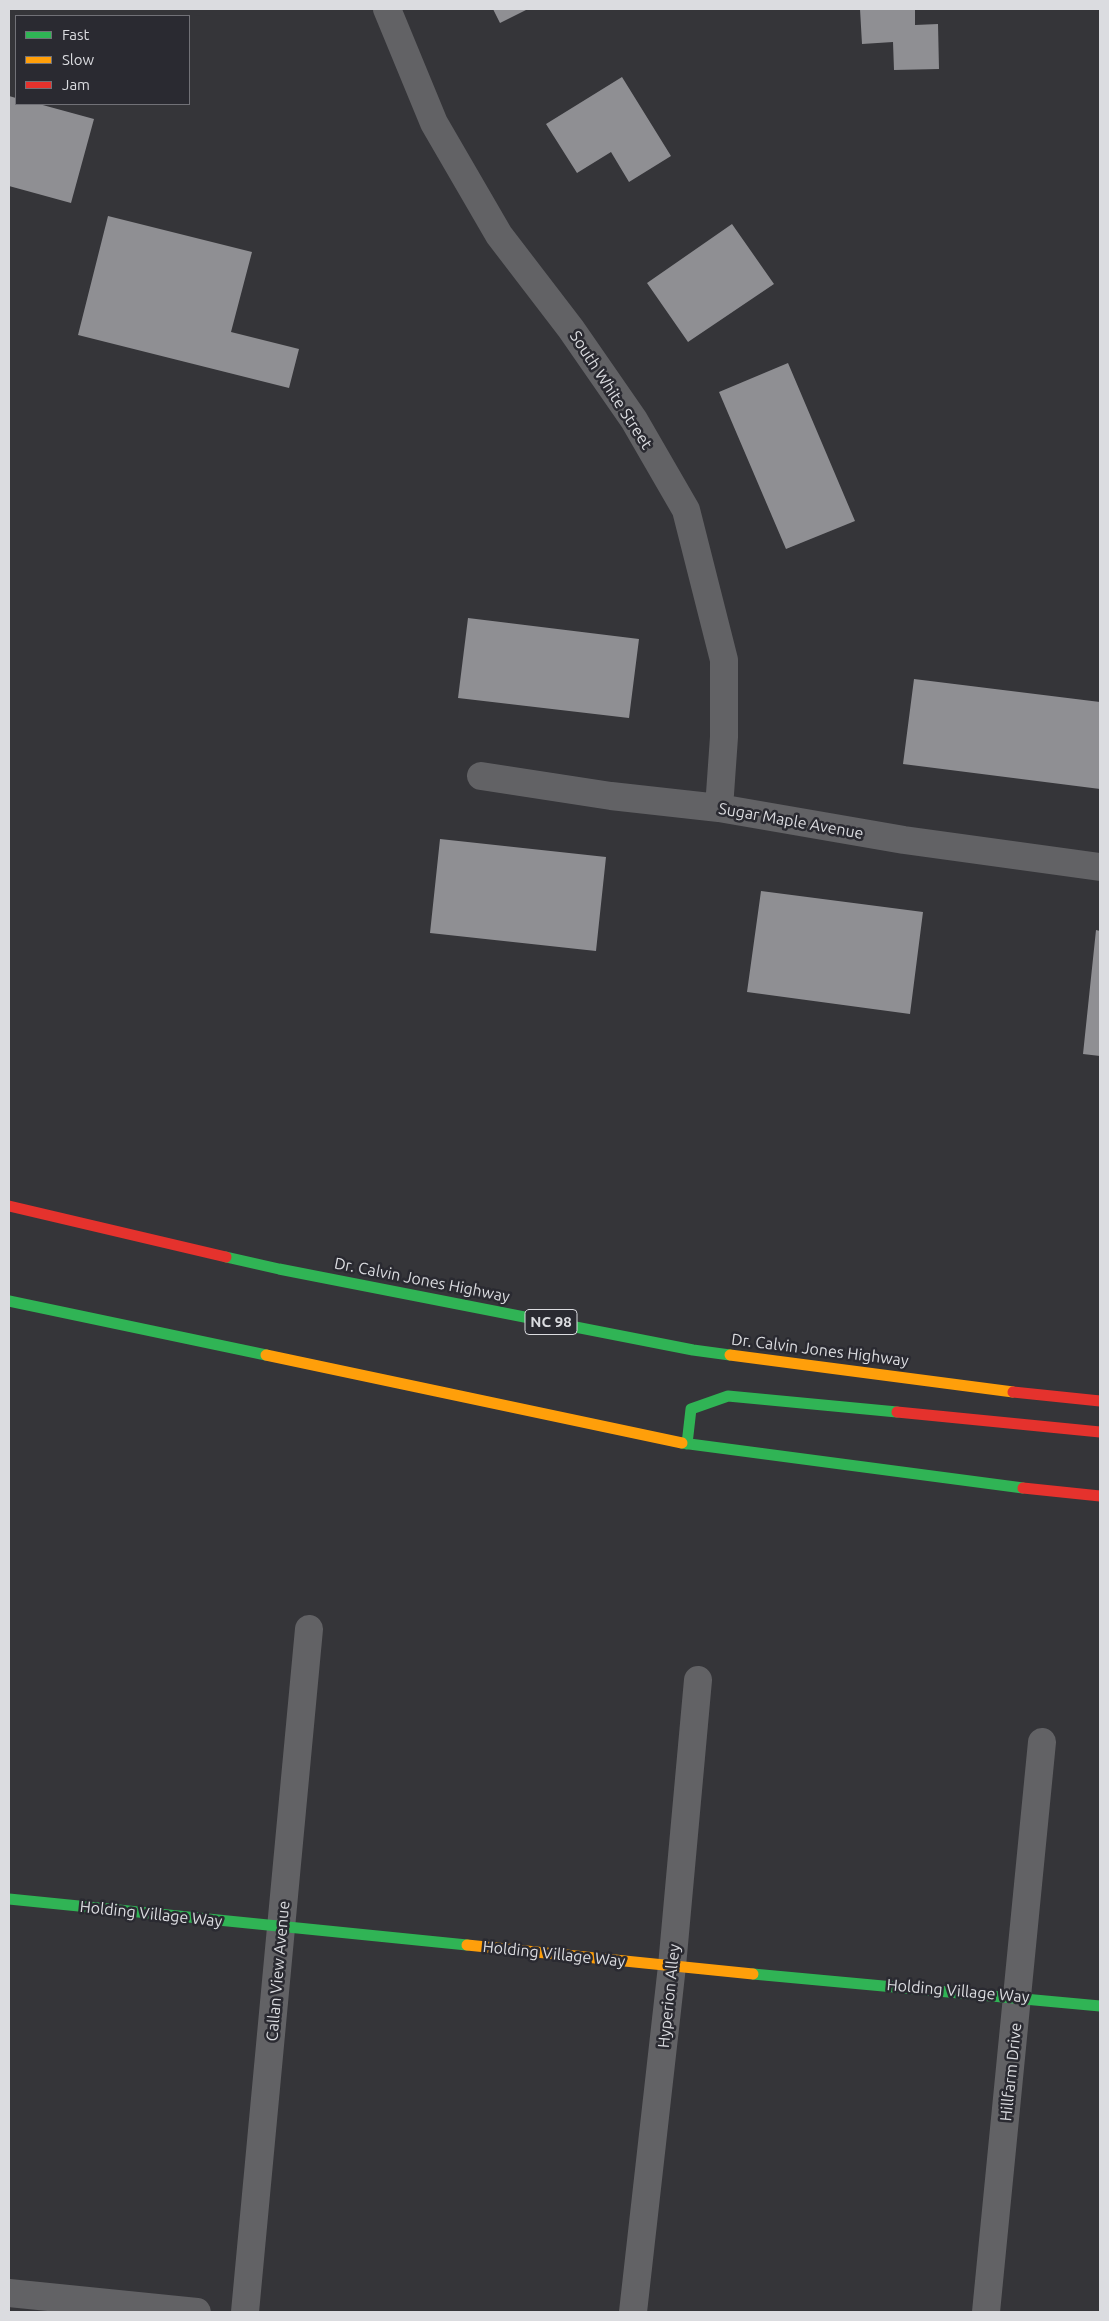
<!DOCTYPE html>
<html>
<head>
<meta charset="utf-8">
<style>
	body { margin:0 }
	#map { position:relative; width:1109px; height:2321px; overflow:hidden; background:#353539; font-family:Ubuntu,sans-serif }
	canvas { display:block }
	.frame { position:absolute; inset:0; border:10px solid #dbdce0; pointer-events:none }
	.legend { position:absolute; left:15px; top:15px; width:175px; height:90px; box-sizing:border-box; background:#2a2a31; border:1px solid #717177; margin:0; padding:6px 9px; list-style:none; font-size:15px; color:#dbdce0 }
	.legend li { display:flex; align-items:center; gap:10px; height:25px }
	.legend b { width:25px; border:1px solid #717177 }
</style>
</head>
<body>
<div id="map">
<canvas width="1109" height="2321"></canvas>
<div class="frame"></div>
<ul class="legend">
<li><b style="height:6px;background:#30b455"></b>Fast</li>
<li><b style="height:6px;background:#ff9f0a"></b>Slow</li>
<li><b style="height:6px;background:#e5322d"></b>Jam</li>
</ul>
</div>
<script>
const c = document.querySelector('canvas').getContext('2d');
c.lineJoin = 'round';
function fillPath(path, color) { c.fillStyle = color; c.fill(path, 'evenodd'); }
const shape = rows => new Path2D(rows.map(r => 'M' + r).join(''));
function trace(path, color, width, dash) { c.strokeStyle = color; c.lineWidth = width; c.lineCap = dash ? 'butt' : 'round'; c.setLineDash(dash || []); c.stroke(path); }
function label(font, color, halo, rows, align = 'center') {
  c.font = font + ' Ubuntu,sans-serif'; c.lineWidth = 5; c.setLineDash([]); c.textBaseline = 'middle'; c.strokeStyle = halo; c.fillStyle = color; for (const [text, x, y, turn = 0] of rows) {
    c.save(); c.translate(x, y); c.rotate((+turn || 0) * Math.PI / 180); c.textAlign = isNaN(turn) ? turn : align; if (halo) c.strokeText(text, 0, 0); c.fillText(text, 0, 0); c.restore();
  }
}
fillPath(shape([
	[493,9,528,9,500,23],
	[860,9,915,9,915,25,938,24,939,69,894,70,893,42,862,44],
	[622,77,671,156,629,182,611,152,577,173,546,124],
	[9,96,16,98,16,104,39,104,94,119,71,203,9,186],
	[108,216,252,252,231,332,299,349,289,388,78,335],
	[732,224,774,284,688,342,647,283],
	[788,363,855,521,786,549,719,392],
	[468,618,639,639,629,718,458,698],
	[914,679,1100,702,1100,789,903,764],
	[440,839,606,857,596,951,430,933],
	[761,891,923,912,910,1014,747,992],
	[1096,930,1100,931,1100,1056,1083,1054]
]), '#8f8f93');
trace(shape([
	[387,9,434,123,499,235,571,329,634,420,686,510,724,660,724,737,719,808],
	[481,776,611,796,719,808,904,840,1100,867],
	[9,2293,197,2312],
	[245,2312,309,1629],
	[633,2312,672,1966,698,1680],
	[986,2312,1042,1742]
]), '#626265', 28);
trace(shape([
	[226,1257,279,1269,693,1350,730,1355],
	[9,1301,266,1355],
	[682,1443,1023,1488],
	[687,1444,691,1409,728,1396,897,1412],
	[9,1899,467,1945],
	[753,1974,1100,2006]
]), '#30b455', 11);
trace(shape([
	[266,1355,682,1443],
	[730,1355,1013,1392],
	[467,1945,753,1974]
]), '#ff9f0a', 11);
trace(shape([
	[9,1206,226,1257],
	[1013,1392,1100,1401],
	[897,1412,1100,1432],
	[1023,1488,1100,1496]
]), '#e5322d', 11);
for (const [x, y, w] of [
	[551,1322,52]
]) { const box = new Path2D(); box.roundRect(x - w / 2, y - 12.5, w, 25, 4); c.fillStyle = '#2a2a31'; c.fill(box); trace(box, '#dbdce0', 1); }
label('bold 15px', '#dbdce0', null, [
	["NC 98",551,1322]
]);
label('16px', '#dbdce0', '#2a2a31', [
	["South White Street",611,390,57],
	["Sugar Maple Avenue",791,821,10],
	["Dr. Calvin Jones Highway",422,1280,11],
	["Dr. Calvin Jones Highway",820,1350,7],
	["Holding Village Way",151,1914,6],
	["Holding Village Way",554,1954,6],
	["Callan View Avenue",278,1971,-85],
	["Holding Village Way",958,1991,5],
	["Hyperion Alley",669,1996,-84],
	["Hillfarm Drive",1011,2072,-84]
]);
</script>
</body>
</html>
